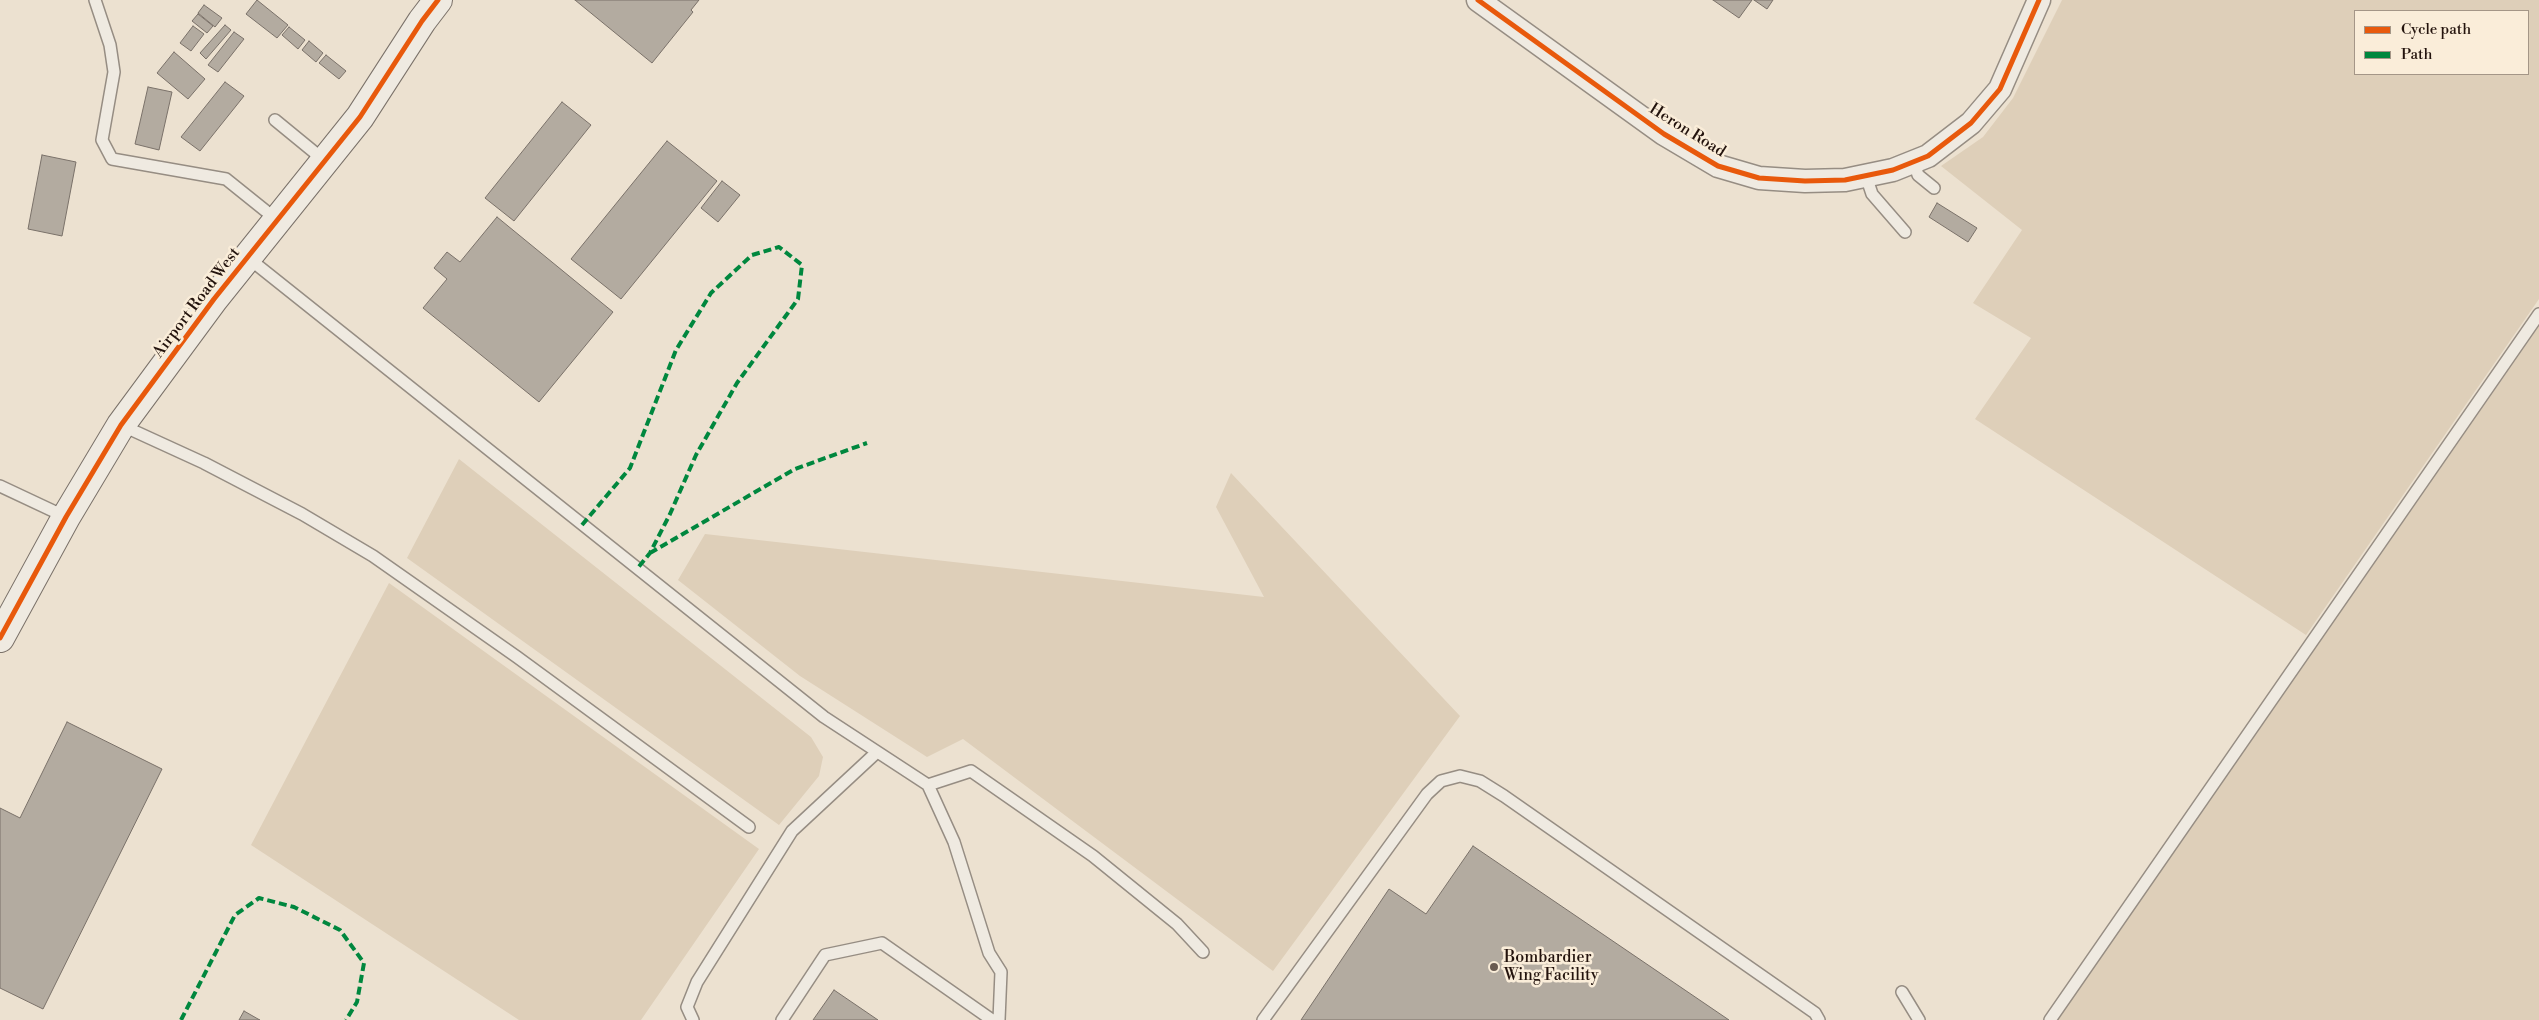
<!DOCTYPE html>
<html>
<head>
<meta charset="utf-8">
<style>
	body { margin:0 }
	#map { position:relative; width:2539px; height:1020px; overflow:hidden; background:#ece1d0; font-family:"Libre Bodoni",serif }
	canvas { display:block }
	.legend { position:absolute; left:2354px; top:10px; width:175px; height:65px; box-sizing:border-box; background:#faedd9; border:1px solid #a49687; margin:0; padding:6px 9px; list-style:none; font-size:15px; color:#23130d }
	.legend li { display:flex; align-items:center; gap:10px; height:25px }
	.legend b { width:25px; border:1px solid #a49687 }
</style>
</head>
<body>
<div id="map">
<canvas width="2539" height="1020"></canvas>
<ul class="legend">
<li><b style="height:6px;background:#e8590c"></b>Cycle path</li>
<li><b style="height:6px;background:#00873e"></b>Path</li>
</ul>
</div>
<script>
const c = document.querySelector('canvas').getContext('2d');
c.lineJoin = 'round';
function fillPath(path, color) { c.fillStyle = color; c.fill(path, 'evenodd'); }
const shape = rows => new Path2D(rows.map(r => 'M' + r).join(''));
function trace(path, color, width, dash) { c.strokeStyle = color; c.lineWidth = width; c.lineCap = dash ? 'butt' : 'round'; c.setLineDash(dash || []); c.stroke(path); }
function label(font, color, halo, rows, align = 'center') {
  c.font = font + ' "Libre Bodoni",serif'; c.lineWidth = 5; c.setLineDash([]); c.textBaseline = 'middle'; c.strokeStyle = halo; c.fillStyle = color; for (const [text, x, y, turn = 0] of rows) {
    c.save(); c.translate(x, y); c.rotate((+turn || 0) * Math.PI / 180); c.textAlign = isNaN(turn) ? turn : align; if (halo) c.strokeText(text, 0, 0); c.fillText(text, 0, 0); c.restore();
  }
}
fillPath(shape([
	[2062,0,2539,0,2539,299,2306,635,1975,419,2031,338,1973,303,2022,230,1941,166,1983,137,2013,98],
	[2355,11,2528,11,2528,74,2355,74],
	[2539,326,2539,1020,2055,1020,2182,841],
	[459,459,811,737,823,757,819,776,779,825,407,558],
	[1231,473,1460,716,1273,971,963,739,927,757,800,676,678,580,705,534,1264,597,1216,507],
	[389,583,759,849,641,1020,519,1020,251,845]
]), '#decfb9');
const building = shape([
	[257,0,288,25,277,38,246,14,257,0],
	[575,0,699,0,691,10,693,12,652,63,575,0],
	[1713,0,1752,0,1739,18,1713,0],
	[1754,0,1773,0,1767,9,1754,0],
	[204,5,222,18,215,27,198,13,204,5],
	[198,14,213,26,207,33,192,21,198,14],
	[225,25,231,30,206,59,200,53,225,25],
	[193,26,204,34,191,51,180,43,193,26],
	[289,27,305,40,298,49,282,35,289,27],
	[234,32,244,39,218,72,208,65,234,32],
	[309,41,323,53,316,62,302,50,309,41],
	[174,52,205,79,188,99,157,73,174,52],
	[326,55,346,71,339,79,319,63,326,55],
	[225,82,244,96,200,151,181,137,225,82],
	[148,87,172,92,159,150,135,144,148,87],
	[562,102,591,125,514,221,485,198,562,102],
	[667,141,717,181,621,299,571,259,667,141],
	[42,155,76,162,62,236,28,229,42,155],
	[722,181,740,195,718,222,701,208,722,181],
	[1937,203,1977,228,1968,242,1929,217,1937,203],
	[497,217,613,312,539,402,423,308,447,279,434,268,447,252,460,262,497,217],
	[67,722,162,769,43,1009,0,988,0,808,20,818,67,722],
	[1473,846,1729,1020,1301,1020,1389,889,1426,914,1473,846],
	[834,990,878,1020,813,1020,834,990],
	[244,1011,258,1019,260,1020,239,1020,244,1011]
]);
fillPath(building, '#b3aba0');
trace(building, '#7a7169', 1);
const lane = shape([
	[95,0,110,45,114,72,102,140,112,159,226,179,277,220],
	[275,120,325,161],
	[1914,162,1918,175,1934,188],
	[1866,176,1872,194,1905,232],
	[247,257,824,717,928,785,954,842,989,953,1001,972,999,1020],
	[121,425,204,463,302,514,373,556,517,657,749,827],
	[0,486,66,517],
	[928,785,971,771,1093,856,1177,924,1203,952],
	[1902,992,1919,1020],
	[693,1020,687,1007,697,982,792,831,877,752],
	[782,1020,825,955,882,943,992,1020],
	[1263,1020,1427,794,1441,781,1460,776,1480,781,1504,796,1815,1013,1819,1020],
	[2050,1020,2539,314]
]);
const street = shape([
	[1478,0,1664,134,1718,166,1759,178,1805,181,1845,180,1893,170,1928,156,1971,123,2000,89,2039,0]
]);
const secondary = shape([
	[0,638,66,517,121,425,214,299,360,117,422,21,438,0]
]);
trace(lane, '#968d83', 14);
trace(street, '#968d83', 25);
trace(secondary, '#7a7169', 30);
trace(lane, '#efeae1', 11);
trace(street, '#efeae1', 22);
trace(secondary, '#efeae1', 28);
trace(shape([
	[582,525,630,468,676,350,711,293,752,255,779,247,802,265,798,299,737,383,696,455,670,514,650,553,637,569],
	[650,553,795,469,867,443],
	[181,1020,235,915,259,898,294,907,340,930,364,963,357,1002,346,1020]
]), '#00873e', 4, [8, 4]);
trace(shape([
	[1478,0,1664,134,1718,166,1759,178,1805,181,1845,180,1893,170,1928,156,1971,123,2000,89,2039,0],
	[0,638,66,517,121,425,214,299,360,117,422,21,438,0]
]), '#e8590c', 5);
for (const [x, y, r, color] of [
	[1494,967,5,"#695b51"]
]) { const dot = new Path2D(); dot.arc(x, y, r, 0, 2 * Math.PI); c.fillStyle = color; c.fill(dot); trace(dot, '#faedd9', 2); }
label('16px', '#23130d', '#faedd9', [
	["Heron Road",1687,131,32],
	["Airport Road West",197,303,-53]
]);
label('16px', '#23130d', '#faedd9', [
	["Bombardier",1504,958],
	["Wing Facility",1504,976]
], 'left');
</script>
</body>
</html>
